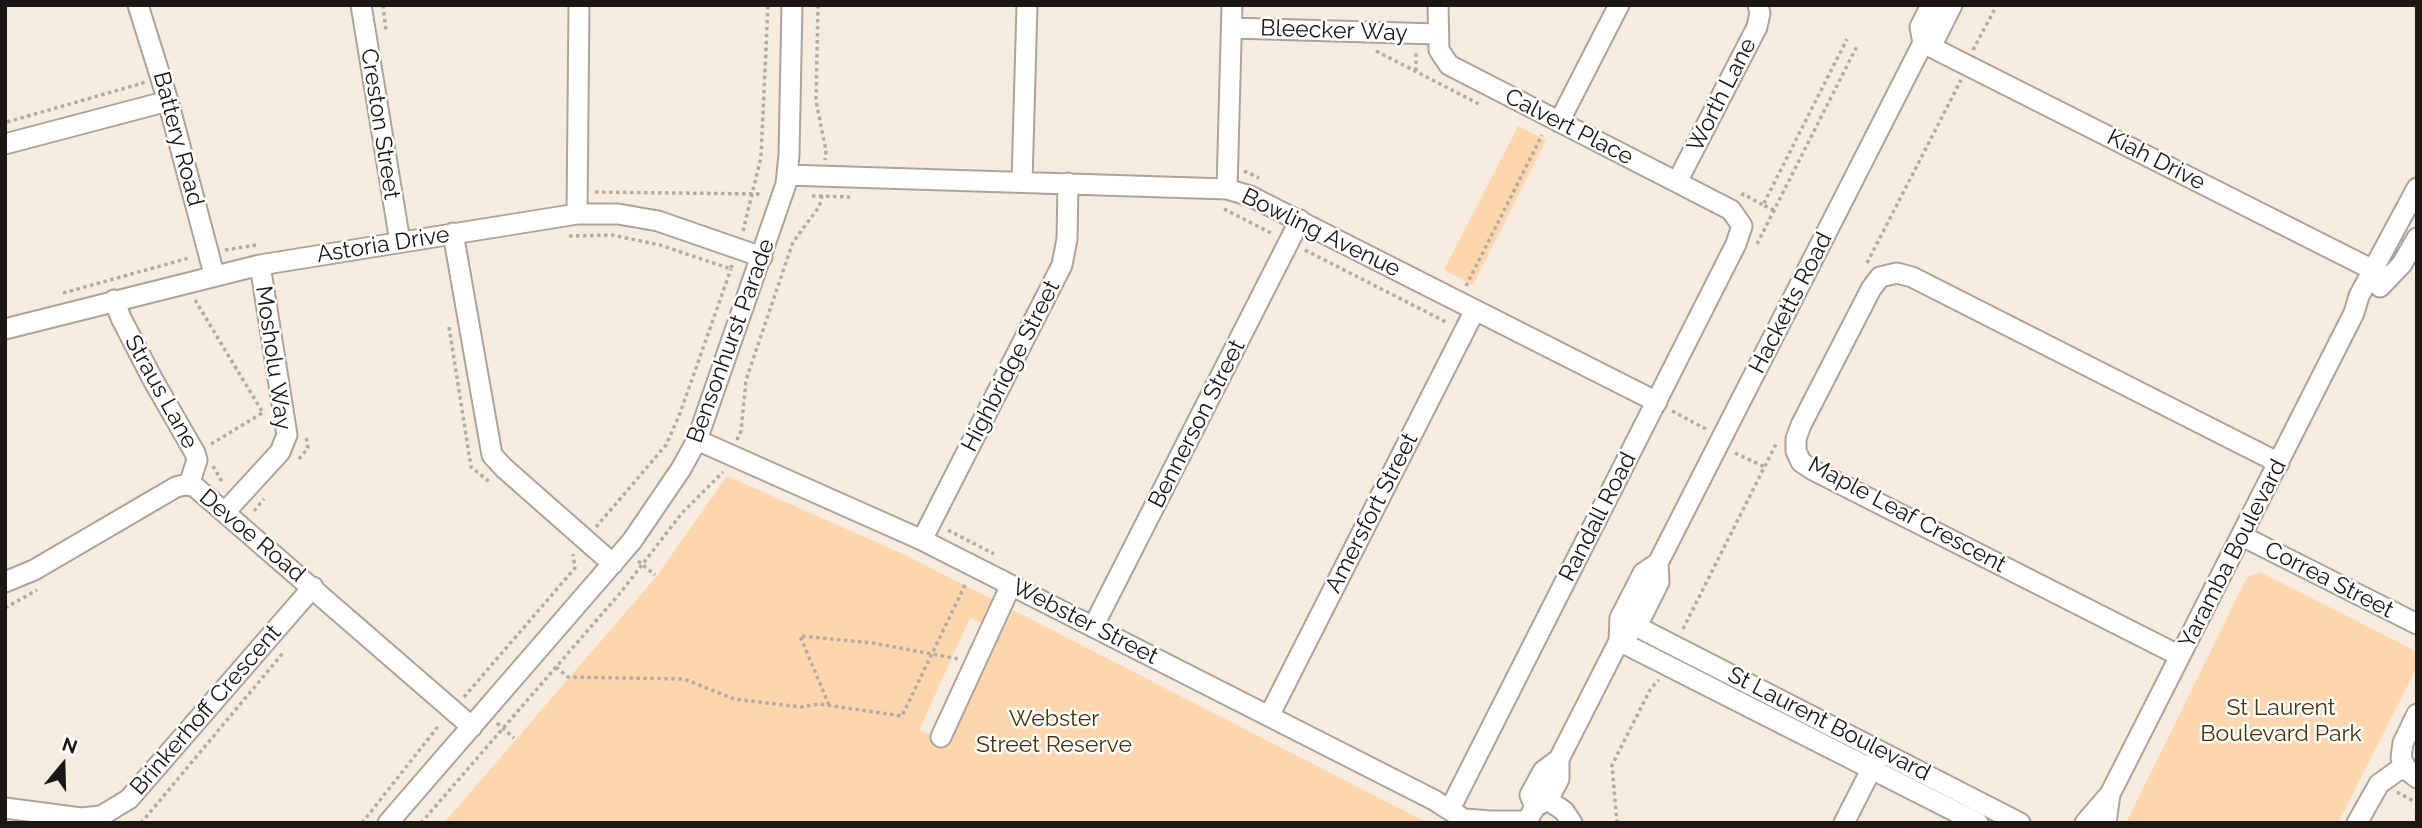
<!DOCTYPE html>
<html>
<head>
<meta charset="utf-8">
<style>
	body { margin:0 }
	#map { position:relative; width:2422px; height:828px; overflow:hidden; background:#f6ebdf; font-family:Raleway,sans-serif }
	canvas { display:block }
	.frame { position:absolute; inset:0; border:7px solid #1b1713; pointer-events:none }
	.north { position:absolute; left:28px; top:730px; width:70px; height:70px; -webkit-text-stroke:5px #fff; paint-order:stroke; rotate:19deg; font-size:19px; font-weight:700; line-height:28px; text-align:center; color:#1b1713 }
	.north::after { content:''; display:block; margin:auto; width:24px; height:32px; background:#1b1713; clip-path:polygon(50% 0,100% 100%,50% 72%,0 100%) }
</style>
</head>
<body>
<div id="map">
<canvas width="2422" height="828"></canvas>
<div class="frame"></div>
<div class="north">N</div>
</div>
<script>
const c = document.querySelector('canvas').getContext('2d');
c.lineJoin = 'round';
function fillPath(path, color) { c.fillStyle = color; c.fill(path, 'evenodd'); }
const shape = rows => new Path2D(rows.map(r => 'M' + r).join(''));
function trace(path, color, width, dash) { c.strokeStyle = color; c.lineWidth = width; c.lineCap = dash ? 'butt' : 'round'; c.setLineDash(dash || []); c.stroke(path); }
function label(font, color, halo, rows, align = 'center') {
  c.font = font + ' Raleway,sans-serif'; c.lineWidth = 5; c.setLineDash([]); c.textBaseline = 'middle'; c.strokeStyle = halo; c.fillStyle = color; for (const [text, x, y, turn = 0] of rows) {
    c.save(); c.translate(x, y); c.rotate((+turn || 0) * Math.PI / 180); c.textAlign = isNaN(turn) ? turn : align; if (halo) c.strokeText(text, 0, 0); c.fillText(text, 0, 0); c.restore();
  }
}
fillPath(shape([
	[1518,126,1546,140,1473,285,1444,270],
	[727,476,903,554,994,600,983,624,970,618,919,730,948,743,1013,610,1428,823,444,823,656,577],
	[2260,572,2414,650,2417,659,2417,667,2338,823,2126,823,2247,577]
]), '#fdd6ae');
const minor = shape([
	[138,5,168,101,214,274],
	[361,5,400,242],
	[1438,5,1439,50,1449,65,1731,210,1742,226,1736,244,1450,809],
	[1232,28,1437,34],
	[1923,43,2389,278],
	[1923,43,1936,37,1952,5],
	[1559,122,1619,5],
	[5,144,168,101],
	[787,175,1227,189,1250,196,1657,402],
	[1022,182,1027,5],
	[1677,182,1757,27,1760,13,1758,5],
	[1227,189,1232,5],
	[577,214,579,5],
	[453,233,492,455,504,468,613,564],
	[2380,287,2402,264,2417,238],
	[114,300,121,318,153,380,195,453,197,460,189,485],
	[5,329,260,265,577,214,618,214,658,221,762,257],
	[697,440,922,540,1434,800,1470,823],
	[225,512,280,452,287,435,260,265],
	[2242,536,2417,624],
	[922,540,1062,265,1067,239,1068,183],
	[5,582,34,570,176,487,184,485,194,486,472,727],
	[1620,618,2020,823],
	[1093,627,1300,220],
	[1619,641,1620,618,1643,573,1658,563,1923,43,1920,27,1931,5],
	[1619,641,1978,823],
	[2180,656,1813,470,1801,462,1796,451,1796,439,1801,425,1871,289,1880,277,1897,273,1912,277,2279,463],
	[2417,714,2403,743,2401,758,2408,771,2417,778],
	[1269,716,1475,310],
	[941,737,1011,585],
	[1548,800,1564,811,1572,823],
	[1535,807,1530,795,1543,771,1559,759,1619,641,1637,626,1659,582,1658,563],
	[5,808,81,818,101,816,129,799,313,587],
	[1465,819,1490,821,1527,821],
	[388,823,632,541,681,469,697,440,786,184,789,155,792,5],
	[1526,823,1535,807,1548,800,1559,779,1559,759],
	[1844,823,1877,758],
	[2085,823,2110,794,2354,313,2359,296,2417,188],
	[2106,823,2110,794],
	[2357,823,2379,784,2404,766]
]);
trace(minor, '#ada398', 23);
trace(shape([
	[383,5,386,31],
	[818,5,816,101,826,151,825,160],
	[2329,5,2331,5],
	[2413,5,2417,7],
	[1973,50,1997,5],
	[1376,51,1481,105],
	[1416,71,1416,52],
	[7,122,143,83,142,81],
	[1244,171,1259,178],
	[595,192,762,194],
	[812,196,850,197],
	[1742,196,1743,194,1763,205],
	[1224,209,1273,234],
	[1774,210,1763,205,1847,39],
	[743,231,761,157,768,5],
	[569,236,612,235,626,238,660,245,731,269,732,265],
	[1757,244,1858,44],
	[225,250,256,245],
	[1305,250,1448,323],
	[1867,263,1961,80],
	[1466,286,1542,135],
	[63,293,189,258],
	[195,300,263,413],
	[449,327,471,467,491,483],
	[1672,411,1708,430],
	[737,440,741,431,746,380,793,242,819,207,822,196],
	[211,444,264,412],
	[1735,453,1765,467],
	[299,459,308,448,306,436],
	[213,466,222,482],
	[254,511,264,499],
	[596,527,666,445,679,416,731,269],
	[948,530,994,554],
	[638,561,655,575],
	[5,608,37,590],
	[1683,629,1777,442],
	[556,667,568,677,684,679,734,699,801,707,819,704,902,716,966,583],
	[464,697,575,568,573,554],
	[829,705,800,636,873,643,959,659],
	[497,723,514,738],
	[2397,792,2417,803],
	[141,823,283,653],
	[362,823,440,724],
	[421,823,621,592,682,513,723,472],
	[1617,823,1612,765,1651,688,1659,680]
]), '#b3aba1', 3.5, [3.5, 3.5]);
trace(minor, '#fff', 19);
label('23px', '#1b1713', '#fff', [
	["Bleecker Way",1334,31,2],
	["Worth Lane",1722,95,-63],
	["Creston Street",380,124,81],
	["Calvert Place",1569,127,27],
	["Battery Road",178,139,75],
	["Kiah Drive",2156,160,27],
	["Bowling Avenue",1321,233,26],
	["Astoria Drive",383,245,-9],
	["Hacketts Road",1791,303,-63],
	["Bensonhurst Parade",731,341,-70],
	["Mosholu Way",273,358,82],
	["Highbridge Street",1011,366,-63],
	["Straus Lane",161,392,61],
	["Bennerson Street",1197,424,-63],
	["Amersfort Street",1372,513,-63],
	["Maple Leaf Crescent",1907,515,28],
	["Randall Road",1598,517,-63],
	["Devoe Road",252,536,40],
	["Yaramba Boulevard",2233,554,-63],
	["Correa Street",2329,580,27],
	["Webster Street",1085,622,27],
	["Brinkerhoff Crescent",206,710,-49],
	["St Laurent Boulevard",1829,724,27]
]);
label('23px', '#503005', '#fff', [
	["St Laurent",2281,708],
	["Boulevard Park",2281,734],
	["Webster",1054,719],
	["Street Reserve",1054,745]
]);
</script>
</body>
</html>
